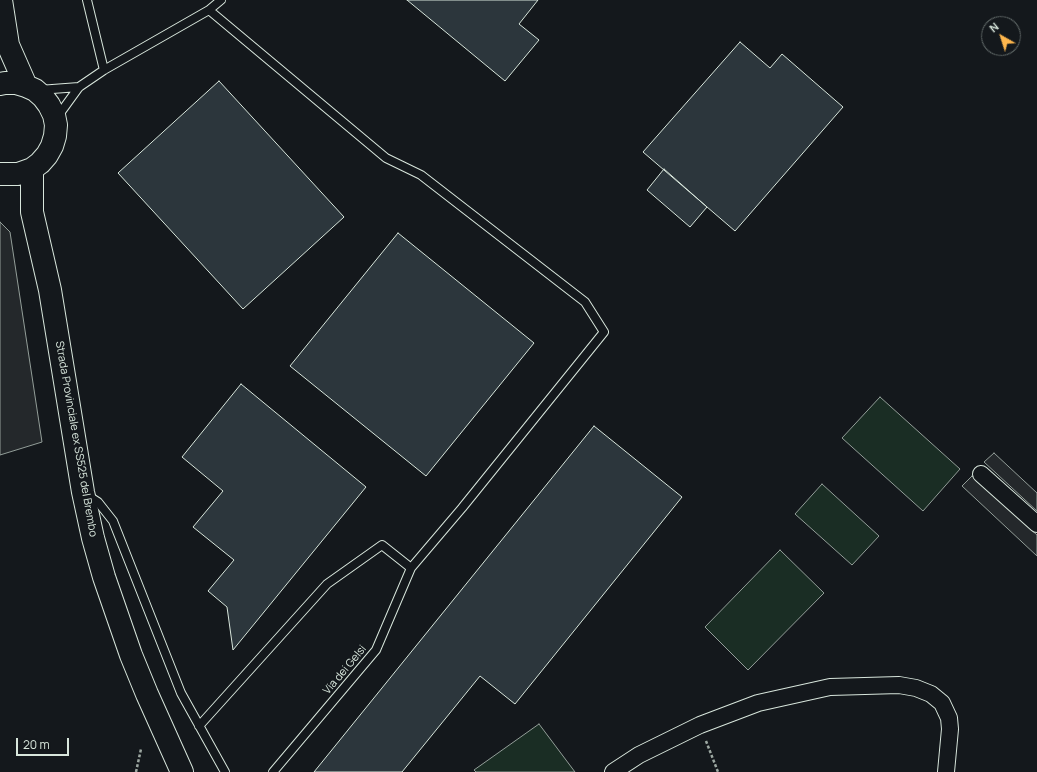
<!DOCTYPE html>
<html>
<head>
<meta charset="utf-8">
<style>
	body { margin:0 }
	#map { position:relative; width:1037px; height:772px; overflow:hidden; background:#14181c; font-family:Manrope,sans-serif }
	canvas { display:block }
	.north { position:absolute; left:981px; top:16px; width:40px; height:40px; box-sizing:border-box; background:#14181c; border:1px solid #626a69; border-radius:50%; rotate:321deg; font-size:11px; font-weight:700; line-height:16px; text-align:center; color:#d8e6dc }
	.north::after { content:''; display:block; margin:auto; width:14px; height:18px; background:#ffb74d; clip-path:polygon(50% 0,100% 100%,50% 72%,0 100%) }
	.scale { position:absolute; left:16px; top:738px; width:53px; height:18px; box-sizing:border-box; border:2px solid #d8e6dc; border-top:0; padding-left:5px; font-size:12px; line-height:14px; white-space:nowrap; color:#d8e6dc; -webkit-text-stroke:3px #14181c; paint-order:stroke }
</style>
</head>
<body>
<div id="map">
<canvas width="1037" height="772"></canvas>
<div class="north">N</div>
<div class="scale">20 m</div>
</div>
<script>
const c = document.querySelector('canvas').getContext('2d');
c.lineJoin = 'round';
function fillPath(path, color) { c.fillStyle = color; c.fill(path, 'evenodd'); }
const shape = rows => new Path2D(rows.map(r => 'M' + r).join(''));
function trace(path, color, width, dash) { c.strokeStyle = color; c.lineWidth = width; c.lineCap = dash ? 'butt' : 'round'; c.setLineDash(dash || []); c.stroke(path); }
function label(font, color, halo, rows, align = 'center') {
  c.font = font + ' Manrope,sans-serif'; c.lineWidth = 3; c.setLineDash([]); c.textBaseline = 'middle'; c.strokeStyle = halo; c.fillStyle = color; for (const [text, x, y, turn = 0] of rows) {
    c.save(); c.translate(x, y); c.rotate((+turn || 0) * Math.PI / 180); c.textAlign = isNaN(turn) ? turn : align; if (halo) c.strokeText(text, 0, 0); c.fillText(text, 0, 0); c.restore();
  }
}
const green = shape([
	[880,397,960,469,923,511,842,438,880,397],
	[822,484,879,536,852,565,795,514,822,484],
	[780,550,824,593,748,670,705,627,780,550],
	[539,724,575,772,476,772,474,770,539,724]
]);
fillPath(green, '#1a2d24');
trace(green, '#939e99', 1);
const parking = shape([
	[0,222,10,232,42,442,0,455,0,222],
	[994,453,1037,493,1037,511,984,462,994,453],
	[972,476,1037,535,1037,556,962,486,972,476]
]);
fillPath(parking, '#24282b');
trace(parking, '#939e99', 1);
const building = shape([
	[407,0,538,0,519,24,539,40,505,81,407,0],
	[740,42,770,68,782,54,843,107,735,231,643,152,740,42],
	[219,81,344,217,243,309,118,173,219,81],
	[664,169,707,207,690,227,647,190,664,169],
	[398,233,534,343,426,476,290,366,398,233],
	[241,384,366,487,233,650,227,607,208,591,234,560,193,527,223,491,182,457,241,384],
	[594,426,682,497,515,704,480,676,402,772,314,772,594,426]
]);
fillPath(building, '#2c363c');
trace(building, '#d8e6dc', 1);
const service = shape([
	[87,0,104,70],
	[209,10,221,0],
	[39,90,79,87],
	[58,116,79,87,104,70,209,10,386,158,421,175,585,302,604,332,462,508,411,568,376,650,273,772],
	[87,495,98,502,113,521,181,693,225,772],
	[199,726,327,584,382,545,411,568]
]);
const minor = shape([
	[981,474,1037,524],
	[613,772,639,755,700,725,758,703,830,687,899,685,916,688,931,694,942,703,949,718,950,729,946,772]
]);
const primary = shape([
	[1,0,8,45,26,86],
	[0,84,5,83,16,83,26,86,35,90,43,97,49,105,54,115,56,125,55,136,52,146,47,155,40,163,32,169,18,174,0,174],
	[32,169,32,212,50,290,83,492,93,538,104,577,131,655,147,694,182,772]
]);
trace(service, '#d8e6dc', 10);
trace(minor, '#d8e6dc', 18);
trace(primary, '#d8e6dc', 24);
trace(shape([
	[706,741,718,772],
	[136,772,141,749]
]), '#9da8a2', 2.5, [3, 2]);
trace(service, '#14181c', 8);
trace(minor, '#14181c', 16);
trace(primary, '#14181c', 22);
label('11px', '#d8e6dc', '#14181c', [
	["Strada Provinciale ex SS525 del Brembo",76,439,80],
	["Via dei Gelsi",345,670,-50]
]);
</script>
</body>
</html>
